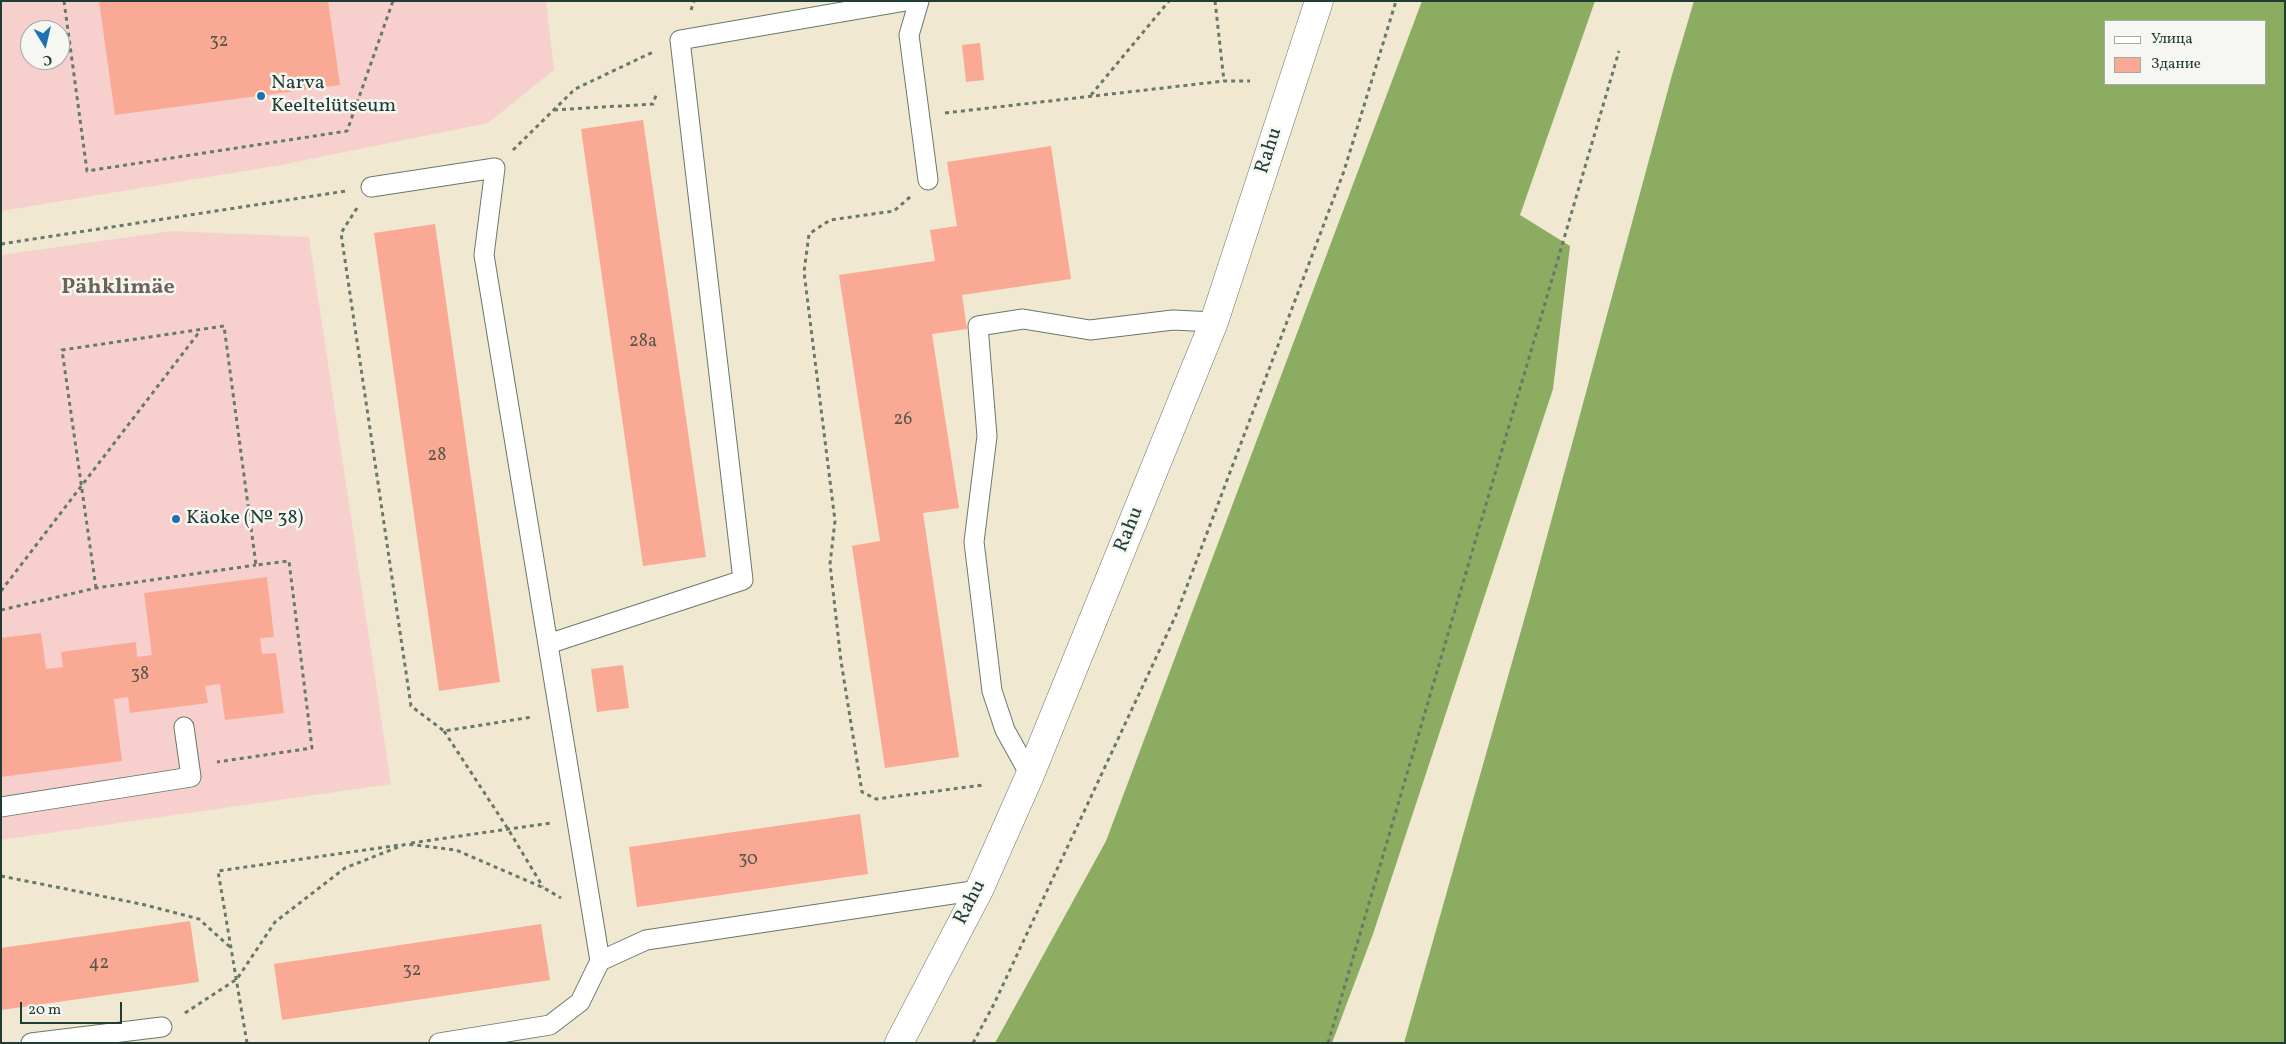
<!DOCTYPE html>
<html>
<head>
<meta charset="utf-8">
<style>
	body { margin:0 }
	#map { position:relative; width:2286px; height:1044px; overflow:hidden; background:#f0e8d1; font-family:Vollkorn,serif }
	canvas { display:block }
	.frame { position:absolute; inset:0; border:2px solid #1f3d34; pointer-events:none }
	.legend { position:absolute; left:2104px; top:20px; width:162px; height:65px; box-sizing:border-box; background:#f6f6f2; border:1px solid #a0aca6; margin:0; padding:6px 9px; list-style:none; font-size:15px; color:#1f3d34 }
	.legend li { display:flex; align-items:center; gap:10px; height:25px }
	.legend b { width:25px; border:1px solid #a0aca6 }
	.north { position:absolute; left:20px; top:20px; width:50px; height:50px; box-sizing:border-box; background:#f6f6f2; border:1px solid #a0aca6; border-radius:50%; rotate:171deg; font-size:14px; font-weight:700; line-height:20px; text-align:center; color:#1f3d34 }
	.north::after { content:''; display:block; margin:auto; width:18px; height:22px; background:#1f6fb2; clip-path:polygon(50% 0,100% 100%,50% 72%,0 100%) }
	.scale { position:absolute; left:20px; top:1002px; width:102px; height:22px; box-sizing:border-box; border:2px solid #1f3d34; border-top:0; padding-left:6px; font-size:15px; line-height:18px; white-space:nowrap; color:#1f3d34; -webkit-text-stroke:4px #f6f6f2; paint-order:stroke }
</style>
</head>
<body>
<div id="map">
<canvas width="2286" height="1044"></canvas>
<div class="frame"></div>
<ul class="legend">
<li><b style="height:6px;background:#fff"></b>Улица</li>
<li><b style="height:14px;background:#faa994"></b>Здание</li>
</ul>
<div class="north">С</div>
<div class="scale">20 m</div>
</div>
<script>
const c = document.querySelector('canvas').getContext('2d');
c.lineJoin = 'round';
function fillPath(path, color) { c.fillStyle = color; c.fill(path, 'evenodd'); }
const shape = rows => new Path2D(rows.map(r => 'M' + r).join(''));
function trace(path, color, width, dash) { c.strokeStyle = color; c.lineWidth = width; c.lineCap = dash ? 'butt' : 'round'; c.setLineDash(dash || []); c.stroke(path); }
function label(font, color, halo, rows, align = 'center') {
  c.font = font + ' Vollkorn,serif'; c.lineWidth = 5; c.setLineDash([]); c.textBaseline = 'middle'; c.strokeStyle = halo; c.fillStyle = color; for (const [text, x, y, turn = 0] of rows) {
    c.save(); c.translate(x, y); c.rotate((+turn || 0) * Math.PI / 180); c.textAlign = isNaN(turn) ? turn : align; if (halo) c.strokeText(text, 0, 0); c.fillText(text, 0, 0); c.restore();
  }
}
fillPath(shape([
	[1,1,546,1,554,70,488,123,281,165,1,211],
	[30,30,60,30,60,60,30,60],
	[172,231,309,237,391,784,1,840,1,255]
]), '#f7d0ce');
fillPath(shape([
	[1422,1,1595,1,1520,215,1570,246,1553,389,1373,934,1332,1043,995,1043,1106,841],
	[1694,1,2285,1,2285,1043,1404,1043,1530,599,1672,75],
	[2105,21,2265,21,2265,84,2105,84]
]), '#8bac61');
fillPath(shape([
	[99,1,328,1,340,85,115,115],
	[980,43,984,80,966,82,962,45],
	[643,120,706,557,643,566,581,129],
	[1051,146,1071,279,962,295,967,329,932,334,959,508,923,513,959,757,885,768,852,546,880,541,839,275,935,261,930,230,957,226,947,162],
	[435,224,500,682,439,691,374,233],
	[267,577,274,637,260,638,262,654,276,653,284,713,225,720,220,684,205,686,208,703,130,713,128,697,114,699,122,761,1,777,1,638,41,633,46,669,63,667,61,652,136,642,137,657,152,655,144,593],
	[623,665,629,708,597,712,591,669],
	[860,814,868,874,637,907,629,847],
	[190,921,199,982,1,1010,1,948],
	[541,924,550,980,282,1020,274,964]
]), '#faa994');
const service = shape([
	[919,1,909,35,928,180],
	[371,187,495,168,484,255,600,961],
	[548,644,743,580,680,40,906,1],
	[1030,775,1005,730,992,691,974,542,987,436,978,326,1023,319,1090,330,1173,320,1214,322],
	[1,807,191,777,184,727],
	[31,1043,162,1027],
	[439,1043,550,1025,580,1002,600,961,646,940,979,890]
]);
const secondary = shape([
	[899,1043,979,890,1030,775,1214,322,1319,1]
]);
trace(service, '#68796b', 21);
trace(secondary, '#68796b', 29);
trace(shape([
	[64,1,87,171,347,131,393,1],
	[1215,1,1224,81],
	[691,10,694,1],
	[1091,95,1169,1],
	[554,110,653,104,657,92],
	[945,113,1224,81,1250,81],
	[513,150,575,89,653,52],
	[910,197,894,211,830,220,809,234,804,272,835,521,830,564,841,661,862,792,876,799,983,785],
	[357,208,341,233,411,706,444,731,532,717],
	[1,244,346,191],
	[96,588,62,350,224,326,256,565,289,561,312,748,217,762],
	[1,591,200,331],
	[1,610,96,588,256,565],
	[444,731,508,829,543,887],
	[411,843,551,823],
	[1,876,141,904,199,919,230,947],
	[185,1013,237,979,275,922,345,868,406,844,456,850,544,888,561,898],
	[247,1043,218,871,400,845],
	[973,1043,994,1004,1176,615,1344,171,1396,1],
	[1328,1043,1619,51]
]), '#68796b', 3, [4, 4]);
trace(service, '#fff', 19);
trace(secondary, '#fff', 28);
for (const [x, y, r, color] of [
	[261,96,5,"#1f6fb2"],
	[176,519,5,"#1f6fb2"]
]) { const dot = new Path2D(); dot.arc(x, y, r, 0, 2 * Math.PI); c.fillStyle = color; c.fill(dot); trace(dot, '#f6f6f2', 2); }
label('18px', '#56584c', null, [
	["32",219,43],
	["28a",643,343],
	["26",903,421],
	["28",437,457],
	["38",140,676],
	["30",748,861],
	["42",99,965],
	["32",412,972]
]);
label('20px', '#1f3d34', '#f6f6f2', [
	["Narva",271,84],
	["Keeltelütseum",271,107],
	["Käoke (№ 38)",186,519]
], 'left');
label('20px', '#1f3d34', '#f6f6f2', [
	["Rahu",1270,151,-72],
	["Rahu",1130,530,-68],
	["Rahu",971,903,-63]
]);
label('bold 22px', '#6c6356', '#f6f6f2', [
	["Pähklimäe",118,289]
]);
</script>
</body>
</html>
